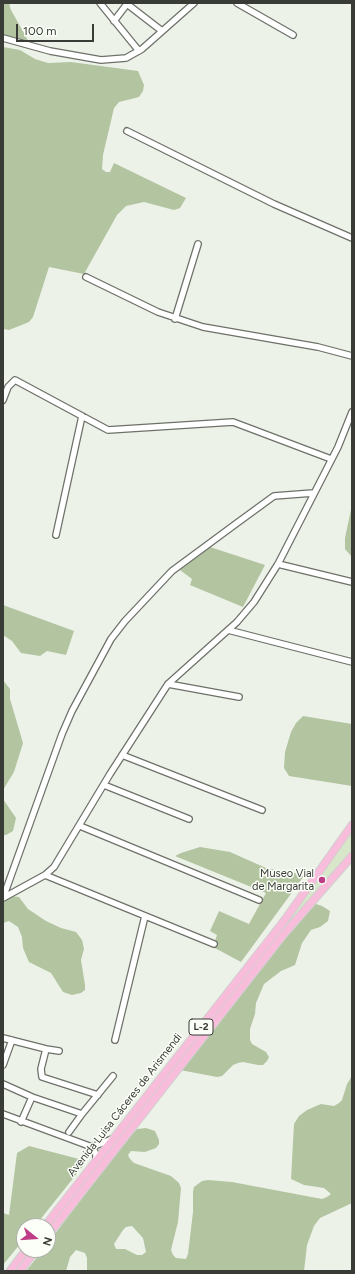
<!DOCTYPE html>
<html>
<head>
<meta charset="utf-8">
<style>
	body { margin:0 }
	#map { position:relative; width:355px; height:1274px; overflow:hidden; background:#edf2e9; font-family:Figtree,sans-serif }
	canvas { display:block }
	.frame { position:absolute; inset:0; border:4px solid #393b37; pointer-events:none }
	.north { position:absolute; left:16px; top:1218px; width:40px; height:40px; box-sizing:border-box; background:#fbfff7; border:1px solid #adb1aa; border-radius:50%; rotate:107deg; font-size:11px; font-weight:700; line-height:16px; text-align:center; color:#393b37 }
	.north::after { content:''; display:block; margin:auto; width:14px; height:18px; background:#be3d86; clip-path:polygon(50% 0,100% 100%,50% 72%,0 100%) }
	.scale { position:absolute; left:16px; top:24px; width:78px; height:18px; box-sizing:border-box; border:2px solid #393b37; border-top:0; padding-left:5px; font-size:12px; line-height:14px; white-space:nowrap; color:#393b37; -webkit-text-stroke:3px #fbfff7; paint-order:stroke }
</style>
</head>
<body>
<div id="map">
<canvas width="355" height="1274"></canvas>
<div class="frame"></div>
<div class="north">N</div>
<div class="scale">100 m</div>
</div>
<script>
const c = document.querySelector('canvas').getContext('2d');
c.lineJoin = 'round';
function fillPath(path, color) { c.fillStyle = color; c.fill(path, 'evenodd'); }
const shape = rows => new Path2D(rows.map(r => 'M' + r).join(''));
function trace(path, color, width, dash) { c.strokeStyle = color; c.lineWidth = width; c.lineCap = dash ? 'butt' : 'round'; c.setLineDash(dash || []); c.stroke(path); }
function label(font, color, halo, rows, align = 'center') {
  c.font = font + ' Figtree,sans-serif'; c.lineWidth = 3; c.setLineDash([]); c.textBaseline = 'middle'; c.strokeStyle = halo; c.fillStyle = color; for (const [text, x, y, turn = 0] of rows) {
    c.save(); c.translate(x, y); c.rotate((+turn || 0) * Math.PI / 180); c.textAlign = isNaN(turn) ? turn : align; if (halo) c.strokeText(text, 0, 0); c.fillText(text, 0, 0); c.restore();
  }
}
fillPath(shape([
	[352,829,352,850,290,921,289,920]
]), '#d8e7c9');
fillPath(shape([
	[3,3,9,3,11,10,30,44,3,35],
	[3,47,20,50,35,59,48,63,71,62,138,71,144,85,143,91,139,97,119,102,114,108,103,155,102,169,106,172,110,172,114,163,186,198,180,208,174,210,144,202,126,206,117,215,84,274,49,267,33,317,29,322,9,330,3,329],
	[352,505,352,557,345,549,345,538],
	[210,547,265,565,243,607,190,585,192,579,180,570],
	[3,605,74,631,66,655,47,651,40,656,21,653,12,641,3,635],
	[3,680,10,689,10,699,23,743,14,772,3,790],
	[303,716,352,724,352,786,289,776,284,768,285,752,291,732,296,723],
	[3,799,16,818,13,831,6,835,3,835],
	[200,847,230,852,266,868,276,870,285,870,304,876,241,962,213,947,217,935,210,931,219,911,249,924,266,893,175,856,181,853],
	[3,895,19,897,28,909,46,921,61,928,76,932,82,940,84,949,81,960,85,985,85,990,81,993,72,995,63,992,51,973,29,962,23,948,22,937,18,927,9,921,3,923],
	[316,904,322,906,330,911,328,921,320,927,311,930,302,943,295,965,281,971,264,984,256,1003,255,1014,250,1029,250,1040,252,1044,266,1052,269,1057,267,1061,263,1065,258,1065,243,1062,238,1063,233,1065,222,1076,217,1077,180,1070,311,905],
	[352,1076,352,1203,320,1218,314,1226,307,1245,304,1271,87,1271,87,1258,85,1253,76,1250,70,1257,66,1271,26,1271,43,1250,48,1250,48,1243,123,1144,137,1129,146,1128,155,1131,159,1140,159,1144,156,1148,145,1152,131,1151,128,1155,130,1159,134,1163,171,1176,179,1183,181,1188,178,1222,171,1250,173,1255,176,1258,186,1259,188,1254,193,1212,193,1192,194,1187,202,1181,208,1180,232,1182,322,1199,327,1197,331,1194,324,1188,304,1185,291,1179,294,1124,299,1116,307,1110,321,1104,334,1106,339,1103,342,1100,347,1084],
	[132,1226,143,1238,146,1252,142,1255,137,1255,125,1249,116,1249,114,1244,123,1230,126,1227],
	[29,1146,79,1159,83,1166,35,1226,24,1226,24,1239,3,1265,3,1213,9,1215,17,1153]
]), '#b2c4a0');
const minor = shape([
	[100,3,139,51],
	[237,3,293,35],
	[114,21,127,4,162,31],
	[3,38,50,51,101,60,126,58,142,49,194,3],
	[127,131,274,204,352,238],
	[86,277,158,312,203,327,318,347,352,356],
	[175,319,198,244],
	[3,400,8,387,15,380,108,430,233,422,331,459],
	[56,535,82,416],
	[278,564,352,582],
	[228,630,352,662],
	[168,684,239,697],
	[122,755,262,810],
	[104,785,189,819],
	[80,826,259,900],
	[45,875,214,944],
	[3,898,45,875,54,867,110,774,168,684,237,622,254,602,278,564,338,447,352,412],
	[3,898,62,734,72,711,111,639,125,621,172,571,237,523,274,496,313,493],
	[3,1038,46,1049,41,1069,42,1077,98,1095],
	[115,1040,145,916],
	[46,1049,59,1051],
	[3,1065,12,1040],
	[3,1084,32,1097],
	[3,1114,92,1147,96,1154,96,1160],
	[21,1122,32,1097,82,1114,113,1076],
	[69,1132,82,1114],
	[92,1147,112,1139]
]);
const major = shape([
	[45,1226,284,921,352,825],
	[48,1235,283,935,352,856],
	[10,1271,26,1250],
	[20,1271,36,1250]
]);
trace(minor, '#6d7169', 8);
trace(major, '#cfd0cf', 9);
trace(minor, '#fff', 5.5);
trace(major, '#f7bdda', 7);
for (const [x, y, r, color] of [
	[322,880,4,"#be3d86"]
]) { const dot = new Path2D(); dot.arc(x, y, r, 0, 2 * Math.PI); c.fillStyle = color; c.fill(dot); trace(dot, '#fbfff7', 1.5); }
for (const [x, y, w] of [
	[201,1027,24]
]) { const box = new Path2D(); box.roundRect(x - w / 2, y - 8, w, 16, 3); c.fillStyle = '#fbfff7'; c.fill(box); trace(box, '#393b37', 1); }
label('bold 10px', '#393b37', null, [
	["L-2",201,1027]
]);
label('11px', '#393b37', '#fbfff7', [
	["Museo Vial",314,874],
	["de Margarita",314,887]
], 'right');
label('11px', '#393b37', '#fbfff7', [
	["Avenida Luisa Cáceres de Arismendi",125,1105,-52]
]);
</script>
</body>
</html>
